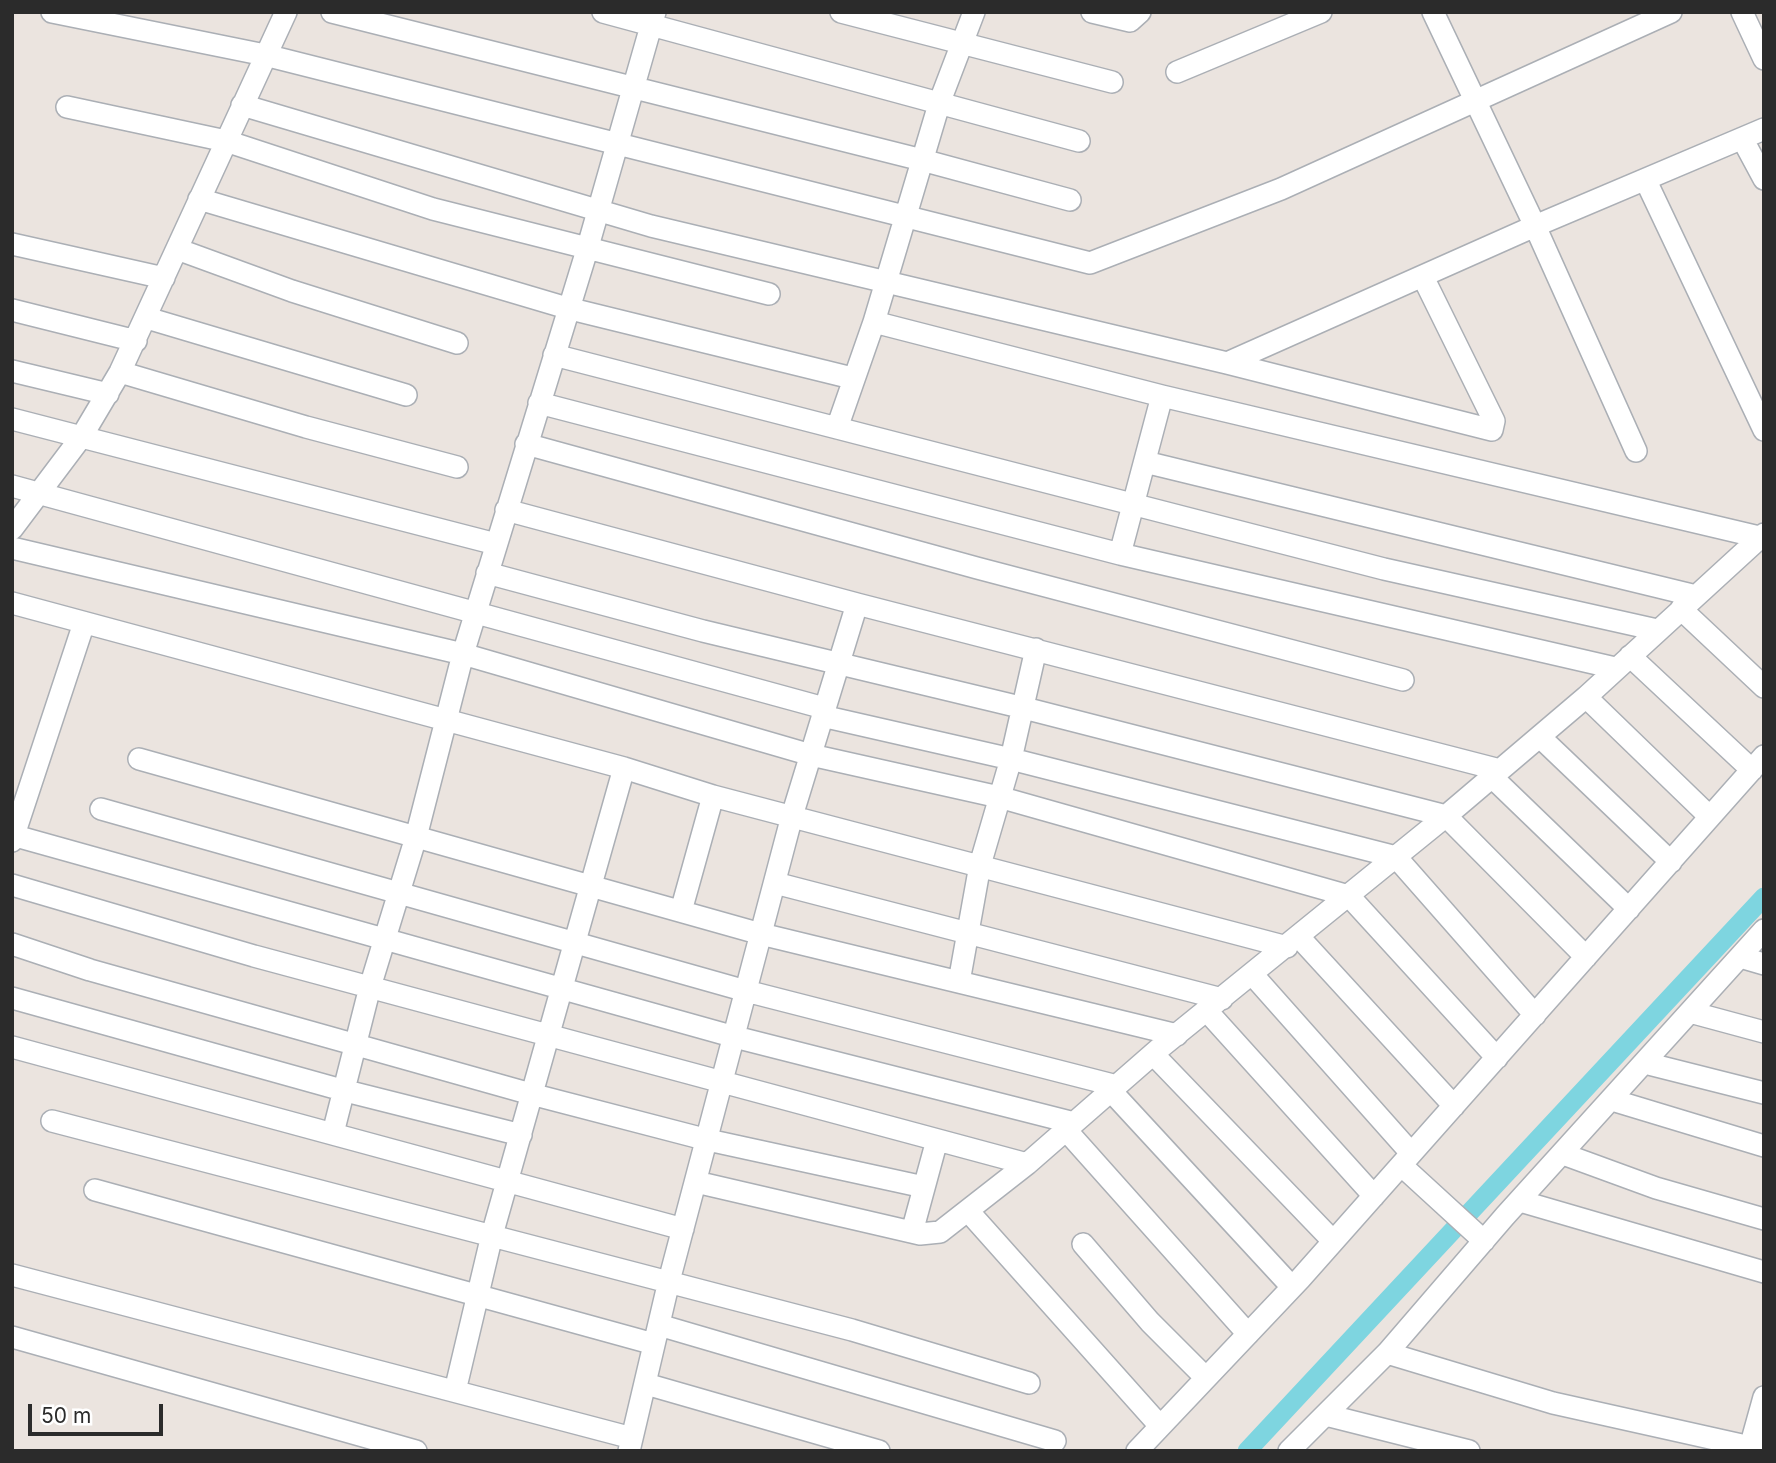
<!DOCTYPE html>
<html>
<head>
<meta charset="utf-8">
<style>
	body { margin:0 }
	#map { position:relative; width:1776px; height:1463px; overflow:hidden; background:#ebe4df; font-family:Inter,sans-serif }
	canvas { display:block }
	.frame { position:absolute; inset:0; border:14px solid #2b2b2b; pointer-events:none }
	.scale { position:absolute; left:28px; top:1404px; width:135px; height:32px; box-sizing:border-box; border:4px solid #2b2b2b; border-top:0; padding-left:9px; font-size:21px; line-height:24px; white-space:nowrap; color:#2b2b2b; -webkit-text-stroke:5px #fff; paint-order:stroke }
</style>
</head>
<body>
<div id="map">
<canvas width="1776" height="1463"></canvas>
<div class="frame"></div>
<div class="scale">50 m</div>
</div>
<script>
const c = document.querySelector('canvas').getContext('2d');
c.lineJoin = 'round';
const shape = rows => new Path2D(rows.map(r => 'M' + r).join(''));
function trace(path, color, width, dash) { c.strokeStyle = color; c.lineWidth = width; c.lineCap = dash ? 'butt' : 'round'; c.setLineDash(dash || []); c.stroke(path); }
trace(shape([
	[1247,1451,1764,897]
]), '#7ed5e0', 19);
const minor = shape([
	[52,12,265,55,1090,263,1281,189,1671,12],
	[332,12,922,160,1070,200],
	[603,12,1079,141],
	[841,12,1112,82],
	[974,12,940,101,874,322,1162,396,1759,537],
	[1092,12,1130,21,1140,12],
	[1433,12,1535,226,1636,451],
	[1742,12,1764,59],
	[1177,72,1321,12],
	[242,105,651,226,1227,363,1492,430,1494,421,1423,277],
	[67,107,226,141,433,209,769,294],
	[1743,140,1764,179],
	[1646,181,1764,430],
	[199,199,567,308,852,378],
	[12,244,164,278],
	[177,249,292,291,457,343],
	[12,310,136,341],
	[147,318,406,395],
	[554,355,1384,569,1657,630],
	[1227,363,1535,226,1764,129],
	[12,371,108,394],
	[120,372,306,427,457,467],
	[539,403,1120,554,1615,668],
	[12,419,496,544],
	[837,428,874,322],
	[526,444,977,568,1403,680],
	[1145,462,1696,596],
	[12,486,824,708],
	[506,510,857,604],
	[12,529,82,436,120,372,286,12],
	[12,548,463,654,811,755,999,797,1349,896,1497,1058],
	[1120,554,1162,396],
	[487,573,703,631,1024,708,1446,816,1586,957],
	[12,603,624,768,713,796,1287,947],
	[1681,609,1764,687],
	[1630,656,1752,770],
	[1586,697,1710,817],
	[822,716,1011,759,1396,857,1535,1015],
	[1540,737,1671,862],
	[139,759,761,934,1177,1035],
	[1492,777,1629,909],
	[101,809,746,991,1117,1086],
	[12,835,735,1037,1074,1123],
	[12,841,84,623],
	[775,883,1222,999],
	[12,885,254,956,1027,1164],
	[681,911,713,796],
	[1299,937,1454,1106],
	[12,944,90,970,531,1094,708,1140,924,1187],
	[1740,957,1764,964],
	[1252,974,1411,1153],
	[959,982,980,865,1011,759,1036,649],
	[12,998,342,1090,521,1135],
	[1207,1011,1374,1196],
	[1690,1012,1764,1032],
	[12,1047,683,1229],
	[1153,1054,1333,1241],
	[1645,1063,1764,1093],
	[1111,1091,1292,1287],
	[1612,1100,1764,1146],
	[52,1121,852,1330,1029,1383],
	[1066,1130,1248,1334],
	[333,1133,370,987,416,837,463,654,587,250,655,12],
	[1563,1154,1656,1188,1764,1219],
	[1401,1165,1484,1241],
	[696,1182,920,1234,940,1232,1027,1164,1161,1047,1446,816,1586,697,1764,534],
	[95,1190,654,1344],
	[1520,1201,1764,1272],
	[969,1212,1160,1426],
	[912,1232,937,1140],
	[1083,1244,1150,1322,1206,1378],
	[12,1275,632,1438],
	[659,1325,1055,1441],
	[12,1337,416,1451],
	[1387,1353,1553,1403,1764,1450],
	[646,1384,879,1451],
	[455,1391,492,1235,624,768],
	[1326,1415,1469,1451],
	[629,1451,669,1281,792,816,857,604,1500,770],
	[1137,1451,1300,1279,1764,756],
	[1289,1451,1387,1353,1505,1216,1764,930],
	[1749,1451,1764,1397]
]);
trace(minor, '#abafb5', 24);
trace(minor, '#fff', 21);
</script>
</body>
</html>
